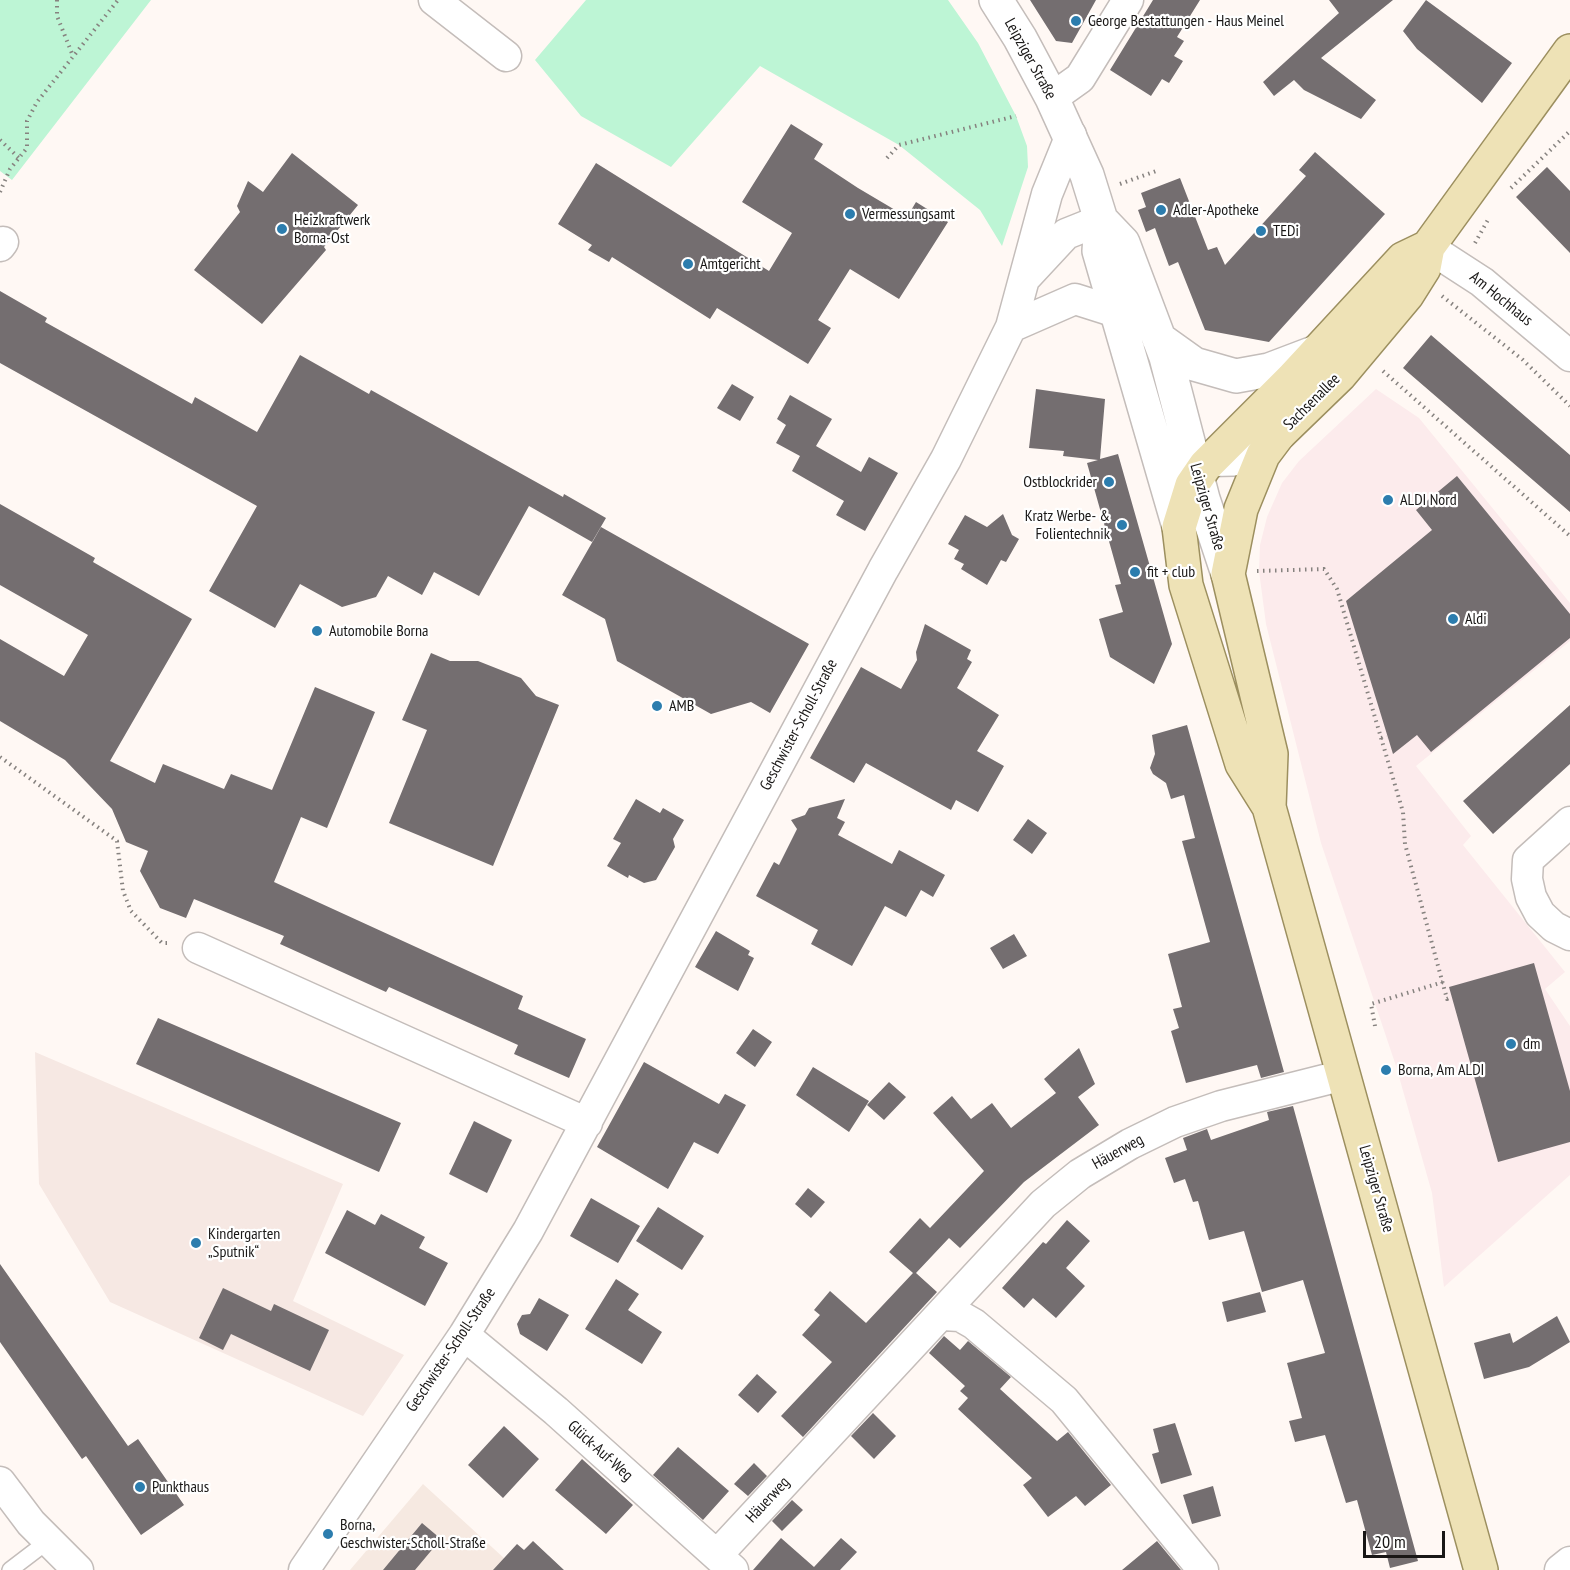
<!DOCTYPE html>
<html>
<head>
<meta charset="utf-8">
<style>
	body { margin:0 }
	#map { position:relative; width:1570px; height:1570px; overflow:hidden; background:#fff8f4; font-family:"PT Sans Narrow",sans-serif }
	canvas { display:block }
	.scale { position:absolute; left:1363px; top:1531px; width:82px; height:27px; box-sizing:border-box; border:3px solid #191716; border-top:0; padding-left:8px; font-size:18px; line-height:21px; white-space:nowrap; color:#191716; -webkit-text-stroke:4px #fff; paint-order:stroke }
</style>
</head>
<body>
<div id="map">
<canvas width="1570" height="1570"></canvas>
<div class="scale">20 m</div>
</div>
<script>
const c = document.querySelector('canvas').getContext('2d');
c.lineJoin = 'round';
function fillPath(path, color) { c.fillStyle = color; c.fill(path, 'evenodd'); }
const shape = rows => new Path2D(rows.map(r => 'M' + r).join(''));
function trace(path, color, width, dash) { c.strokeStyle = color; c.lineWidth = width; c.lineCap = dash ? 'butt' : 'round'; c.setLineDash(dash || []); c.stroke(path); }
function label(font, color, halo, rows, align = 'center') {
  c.font = font + ' "PT Sans Narrow",sans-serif'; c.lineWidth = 4.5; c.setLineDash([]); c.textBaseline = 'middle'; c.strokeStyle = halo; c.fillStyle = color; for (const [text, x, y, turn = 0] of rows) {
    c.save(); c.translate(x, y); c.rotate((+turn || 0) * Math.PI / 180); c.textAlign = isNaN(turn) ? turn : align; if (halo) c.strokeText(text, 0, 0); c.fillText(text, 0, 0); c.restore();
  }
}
fillPath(shape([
	[1376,389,1419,418,1570,603,1570,641,1416,766,1471,836,1463,845,1565,972,1545,989,1570,1026,1570,1175,1444,1287,1432,1193,1396,1066,1321,843,1266,624,1259,571,1260,545,1267,517,1282,483,1299,461]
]), '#fcebec');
fillPath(shape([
	[423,1484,517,1570,350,1570]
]), '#f6e9e1');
fillPath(shape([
	[35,1052,343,1184,293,1301,404,1355,363,1416,110,1302,39,1184]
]), '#f6e8e3');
fillPath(shape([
	[0,0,151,0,12,180,0,171],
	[586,0,948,0,978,43,1016,116,1027,146,1028,167,1002,246,980,210,899,145,760,66,671,167,581,116,535,60]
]), '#bdf5d5');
fillPath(shape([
	[1030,0,1096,0,1072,43,1056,41],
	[1153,0,1200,0,1177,37,1184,41,1174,56,1183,61,1169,83,1162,79,1151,96,1110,70],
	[1329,0,1393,0,1321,58,1376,100,1361,119,1304,90,1294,80,1274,96,1263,82,1339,13],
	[1426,0,1512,63,1482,103,1417,49,1403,31],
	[791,124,823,144,814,159,858,188,907,217,916,202,948,222,899,299,850,269,818,320,831,328,808,364,717,308,710,319,612,257,609,262,588,250,592,245,558,224,596,163,769,271,792,233,742,202],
	[1315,152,1385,214,1269,342,1205,330,1178,262,1169,266,1155,228,1146,232,1138,210,1146,207,1141,193,1180,178,1208,250,1217,247,1225,265,1306,176,1299,170],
	[292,153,358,205,324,247,326,250,262,324,194,270,240,212,237,206,248,181,263,192],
	[1547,167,1570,191,1570,253,1516,197],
	[0,291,47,318,45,322,192,404,195,397,257,432,300,355,369,394,371,390,563,497,564,494,606,518,592,542,529,506,479,596,434,572,422,595,388,576,376,597,342,607,300,584,275,628,209,591,257,506,0,363],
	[1431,335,1570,455,1570,512,1403,368],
	[732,384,754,397,740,421,717,408],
	[1036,389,1105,399,1100,459,1118,454,1172,644,1154,684,1110,657,1099,619,1123,612,1115,585,1121,584,1087,463,1098,460,1063,456,1064,451,1029,448],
	[790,395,832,419,816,446,861,472,869,457,898,473,865,531,836,515,844,501,792,471,800,456,776,443,786,425,777,419],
	[1457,476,1570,614,1570,638,1431,752,1417,735,1393,754,1346,601,1432,530,1416,510],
	[0,504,95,558,93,562,192,619,110,761,155,783,163,764,224,789,231,774,272,790,315,687,375,712,327,828,301,817,274,882,523,996,518,1009,586,1039,569,1078,514,1054,518,1045,389,987,386,992,280,944,284,936,194,899,186,918,160,908,140,871,148,851,126,842,112,809,65,760,0,721,0,639,64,676,88,635,0,585],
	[1003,514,1012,535,1019,539,1006,562,1001,560,987,585,961,569,964,564,954,559,959,550,948,544,965,515,987,527],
	[601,527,809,644,770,713,751,702,711,714,617,661,605,619,562,595],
	[925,624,971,650,967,659,972,662,957,688,999,715,977,751,1004,766,978,812,956,800,951,810,866,763,854,783,810,758,861,667,901,689,917,660,916,652],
	[431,653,450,661,478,661,521,678,536,696,559,705,493,866,389,823,427,730,402,720],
	[1570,705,1570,764,1493,834,1463,801],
	[1187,725,1284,1072,1261,1078,1257,1065,1186,1083,1171,1031,1179,1028,1173,1009,1182,1007,1168,954,1210,942,1182,841,1195,838,1184,795,1171,799,1166,783,1153,774,1150,768,1155,754,1152,735],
	[636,799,660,813,663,808,684,820,673,839,675,847,656,880,644,883,629,875,628,878,607,866,621,843,613,839],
	[845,799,837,818,845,822,838,835,892,864,899,850,945,875,933,897,921,890,906,917,885,906,852,966,811,944,818,930,756,896,774,862,779,865,797,829,791,820,805,815,809,808],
	[1028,819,1047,833,1032,854,1013,840],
	[716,931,750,951,748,955,754,958,738,991,695,967],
	[1014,934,1027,956,1003,969,990,948],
	[1534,963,1570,1091,1570,1142,1498,1162,1449,987],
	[158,1018,401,1123,379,1172,136,1064],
	[753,1029,772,1042,755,1067,736,1053],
	[1079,1048,1095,1084,1078,1097,1099,1125,1024,1182,960,1248,949,1238,916,1273,937,1292,803,1437,781,1416,832,1362,802,1335,820,1315,814,1310,830,1291,866,1323,913,1273,889,1252,920,1218,930,1228,984,1171,933,1113,952,1096,971,1119,992,1103,1011,1128,1056,1093,1044,1079],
	[644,1062,719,1104,725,1094,746,1105,718,1154,694,1142,668,1189,597,1147],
	[813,1067,869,1101,849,1132,796,1095],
	[889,1082,906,1097,884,1120,867,1105],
	[1293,1106,1418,1561,1390,1568,1386,1552,1372,1555,1357,1500,1346,1503,1325,1435,1295,1442,1289,1421,1302,1418,1287,1363,1325,1353,1303,1280,1262,1292,1244,1231,1209,1240,1198,1201,1193,1202,1185,1179,1174,1183,1165,1158,1187,1150,1183,1138,1207,1129,1211,1140,1269,1120,1267,1112],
	[474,1121,512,1140,487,1193,449,1174],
	[808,1188,825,1202,811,1218,795,1204],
	[591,1198,640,1226,618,1263,570,1236],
	[658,1207,704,1236,682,1270,636,1241],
	[347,1210,375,1225,381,1214,425,1237,419,1248,448,1263,425,1306,325,1253],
	[1067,1220,1090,1241,1066,1268,1085,1286,1056,1318,1033,1298,1024,1308,1002,1288,1043,1242,1046,1244],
	[0,1264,128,1446,138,1439,184,1505,141,1535,86,1456,82,1459,0,1342],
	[616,1279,639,1294,628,1310,662,1332,642,1364,585,1329],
	[223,1288,271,1311,274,1304,329,1330,310,1371,231,1334,223,1350,199,1338],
	[1260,1292,1266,1312,1227,1322,1222,1302],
	[539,1298,569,1315,547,1351,520,1334,517,1324,522,1315,530,1314],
	[1557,1316,1570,1342,1529,1367,1484,1379,1474,1343,1510,1333,1513,1343],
	[944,1336,960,1350,968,1341,1011,1377,1000,1389,1057,1441,1068,1432,1111,1485,1085,1506,1076,1496,1048,1517,1023,1485,1032,1478,958,1409,968,1398,960,1391,965,1386,929,1353],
	[757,1374,777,1392,758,1413,738,1395],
	[873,1413,896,1436,874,1459,851,1436],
	[1175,1423,1192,1475,1161,1484,1152,1454,1159,1452,1153,1429],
	[504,1426,539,1459,503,1498,468,1465],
	[678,1447,729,1491,703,1520,653,1475],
	[582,1459,633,1505,606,1534,555,1490],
	[754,1463,767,1476,748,1496,734,1484],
	[1213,1486,1221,1516,1192,1524,1183,1495],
	[792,1500,803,1510,782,1531,772,1521],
	[422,1523,441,1539,415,1570,383,1570],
	[781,1538,814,1567,841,1538,857,1552,840,1570,753,1570],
	[533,1541,564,1570,493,1570,517,1544,524,1550],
	[1157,1541,1181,1570,1122,1570]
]), '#746e70');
const service = shape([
	[10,1570,48,1541]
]);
const minor = shape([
	[434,0,506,56],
	[1052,98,1080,78,1128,0],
	[0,246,3,242],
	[1428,247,1482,282,1570,356],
	[1026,277,1066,234,1101,220],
	[1011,327,1075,299,1116,312],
	[1570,822,1528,860,1527,879,1531,897,1540,914,1554,927,1570,935],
	[198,948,587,1123],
	[943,1315,960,1316,974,1324,1064,1400,1203,1570],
	[464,1335,556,1411,733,1570],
	[0,1482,31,1523,78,1570],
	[717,1555,1043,1204,1080,1174,1130,1144,1175,1122,1221,1106,1344,1075],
	[304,1570,464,1335,528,1231,883,570,946,459,1011,327,1047,194,1071,135],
	[1560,1570,1570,1562]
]);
const tertiary = shape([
	[996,0,1020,38,1052,98,1087,175,1101,220,1099,251,1179,527],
	[1101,220,1123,243,1166,357,1203,499,1228,574],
	[1159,339,1194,364,1236,376,1269,370,1319,351],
	[1191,460,1234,459,1264,447,1278,435]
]);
const primary = shape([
	[1269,807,1242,764,1186,585,1179,527,1192,485,1205,466,1292,379,1403,259,1428,247],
	[1481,1570,1269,807,1271,754,1228,574,1241,509,1263,455,1278,435,1340,375,1407,295,1424,268,1428,247,1570,51]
]);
trace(service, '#c4bdba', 18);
trace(minor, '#c4bdba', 33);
trace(tertiary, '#c4bdba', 36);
trace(primary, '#9c8f5f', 36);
trace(shape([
	[57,0,57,16,73,56],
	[0,140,19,158],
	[887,158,899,145,1016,116],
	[1120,184,1156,171],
	[1511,188,1570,131],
	[0,192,10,169,27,148,27,121,37,102,118,0],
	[1475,243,1489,218],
	[1442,296,1523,360,1570,406],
	[1383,371,1570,536],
	[1257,571,1324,569,1337,589,1403,812,1405,844,1447,999,1451,997],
	[1381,738,1387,737],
	[0,757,117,841,123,891,131,911,162,943,170,943],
	[1375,1026,1371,1004,1443,982]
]), '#86827f', 4, [1.5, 4.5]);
trace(service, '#fff', 15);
trace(minor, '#fff', 30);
trace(tertiary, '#fff', 33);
trace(primary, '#eee2b6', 33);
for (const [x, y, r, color] of [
	[1076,21,6,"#2c7dae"],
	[1161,210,6,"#2c7dae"],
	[850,214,6,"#2c7dae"],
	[282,229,6,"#2c7dae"],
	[1261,231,6,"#2c7dae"],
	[688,264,6,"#2c7dae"],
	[1109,482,6,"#2c7dae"],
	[1388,500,6,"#2c7dae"],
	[1122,525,6,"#2c7dae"],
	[1135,572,6,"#2c7dae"],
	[1453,619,6,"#2c7dae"],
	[317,631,6,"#2c7dae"],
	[657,706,6,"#2c7dae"],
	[1511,1044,6,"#2c7dae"],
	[1386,1070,6,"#2c7dae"],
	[196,1243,6,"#2c7dae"],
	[140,1487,6,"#2c7dae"],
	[328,1534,6,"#2c7dae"]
]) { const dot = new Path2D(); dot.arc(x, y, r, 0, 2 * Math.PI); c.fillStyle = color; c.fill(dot); trace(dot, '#fff', 2); }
label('16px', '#191716', '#fff', [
	["George Bestattungen - Haus Meinel",1088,21],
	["Adler-Apotheke",1173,210],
	["Vermessungsamt",862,214],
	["Heizkraftwerk",294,220],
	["Borna-Ost",294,238],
	["TEDi",1273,231],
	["Amtgericht",700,264],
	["Ostblockrider",1097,482,"right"],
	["ALDI Nord",1400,500],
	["Kratz Werbe- &",1110,516,"right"],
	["Folientechnik",1110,534,"right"],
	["fit + club",1147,572],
	["Aldi",1465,619],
	["Automobile Borna",329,631],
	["AMB",669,706],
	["dm",1523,1044],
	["Borna, Am ALDI",1398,1070],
	["Kindergarten",208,1234],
	["„Sputnik“",208,1252],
	["Punkthaus",152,1487],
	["Borna,",340,1525],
	["Geschwister-Scholl-Straße",340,1543]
], 'left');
label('16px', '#191716', '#fff', [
	["Leipziger Straße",1030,59,61],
	["Am Hochhaus",1501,299,39],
	["Sachsenallee",1312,402,-45],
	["Leipziger Straße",1207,507,74],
	["Geschwister-Scholl-Straße",799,725,-62],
	["Häuerweg",1118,1152,-29],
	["Leipziger Straße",1376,1189,74],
	["Geschwister-Scholl-Straße",451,1350,-56],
	["Glück-Auf-Weg",600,1451,42],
	["Häuerweg",768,1500,-47]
]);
</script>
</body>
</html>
